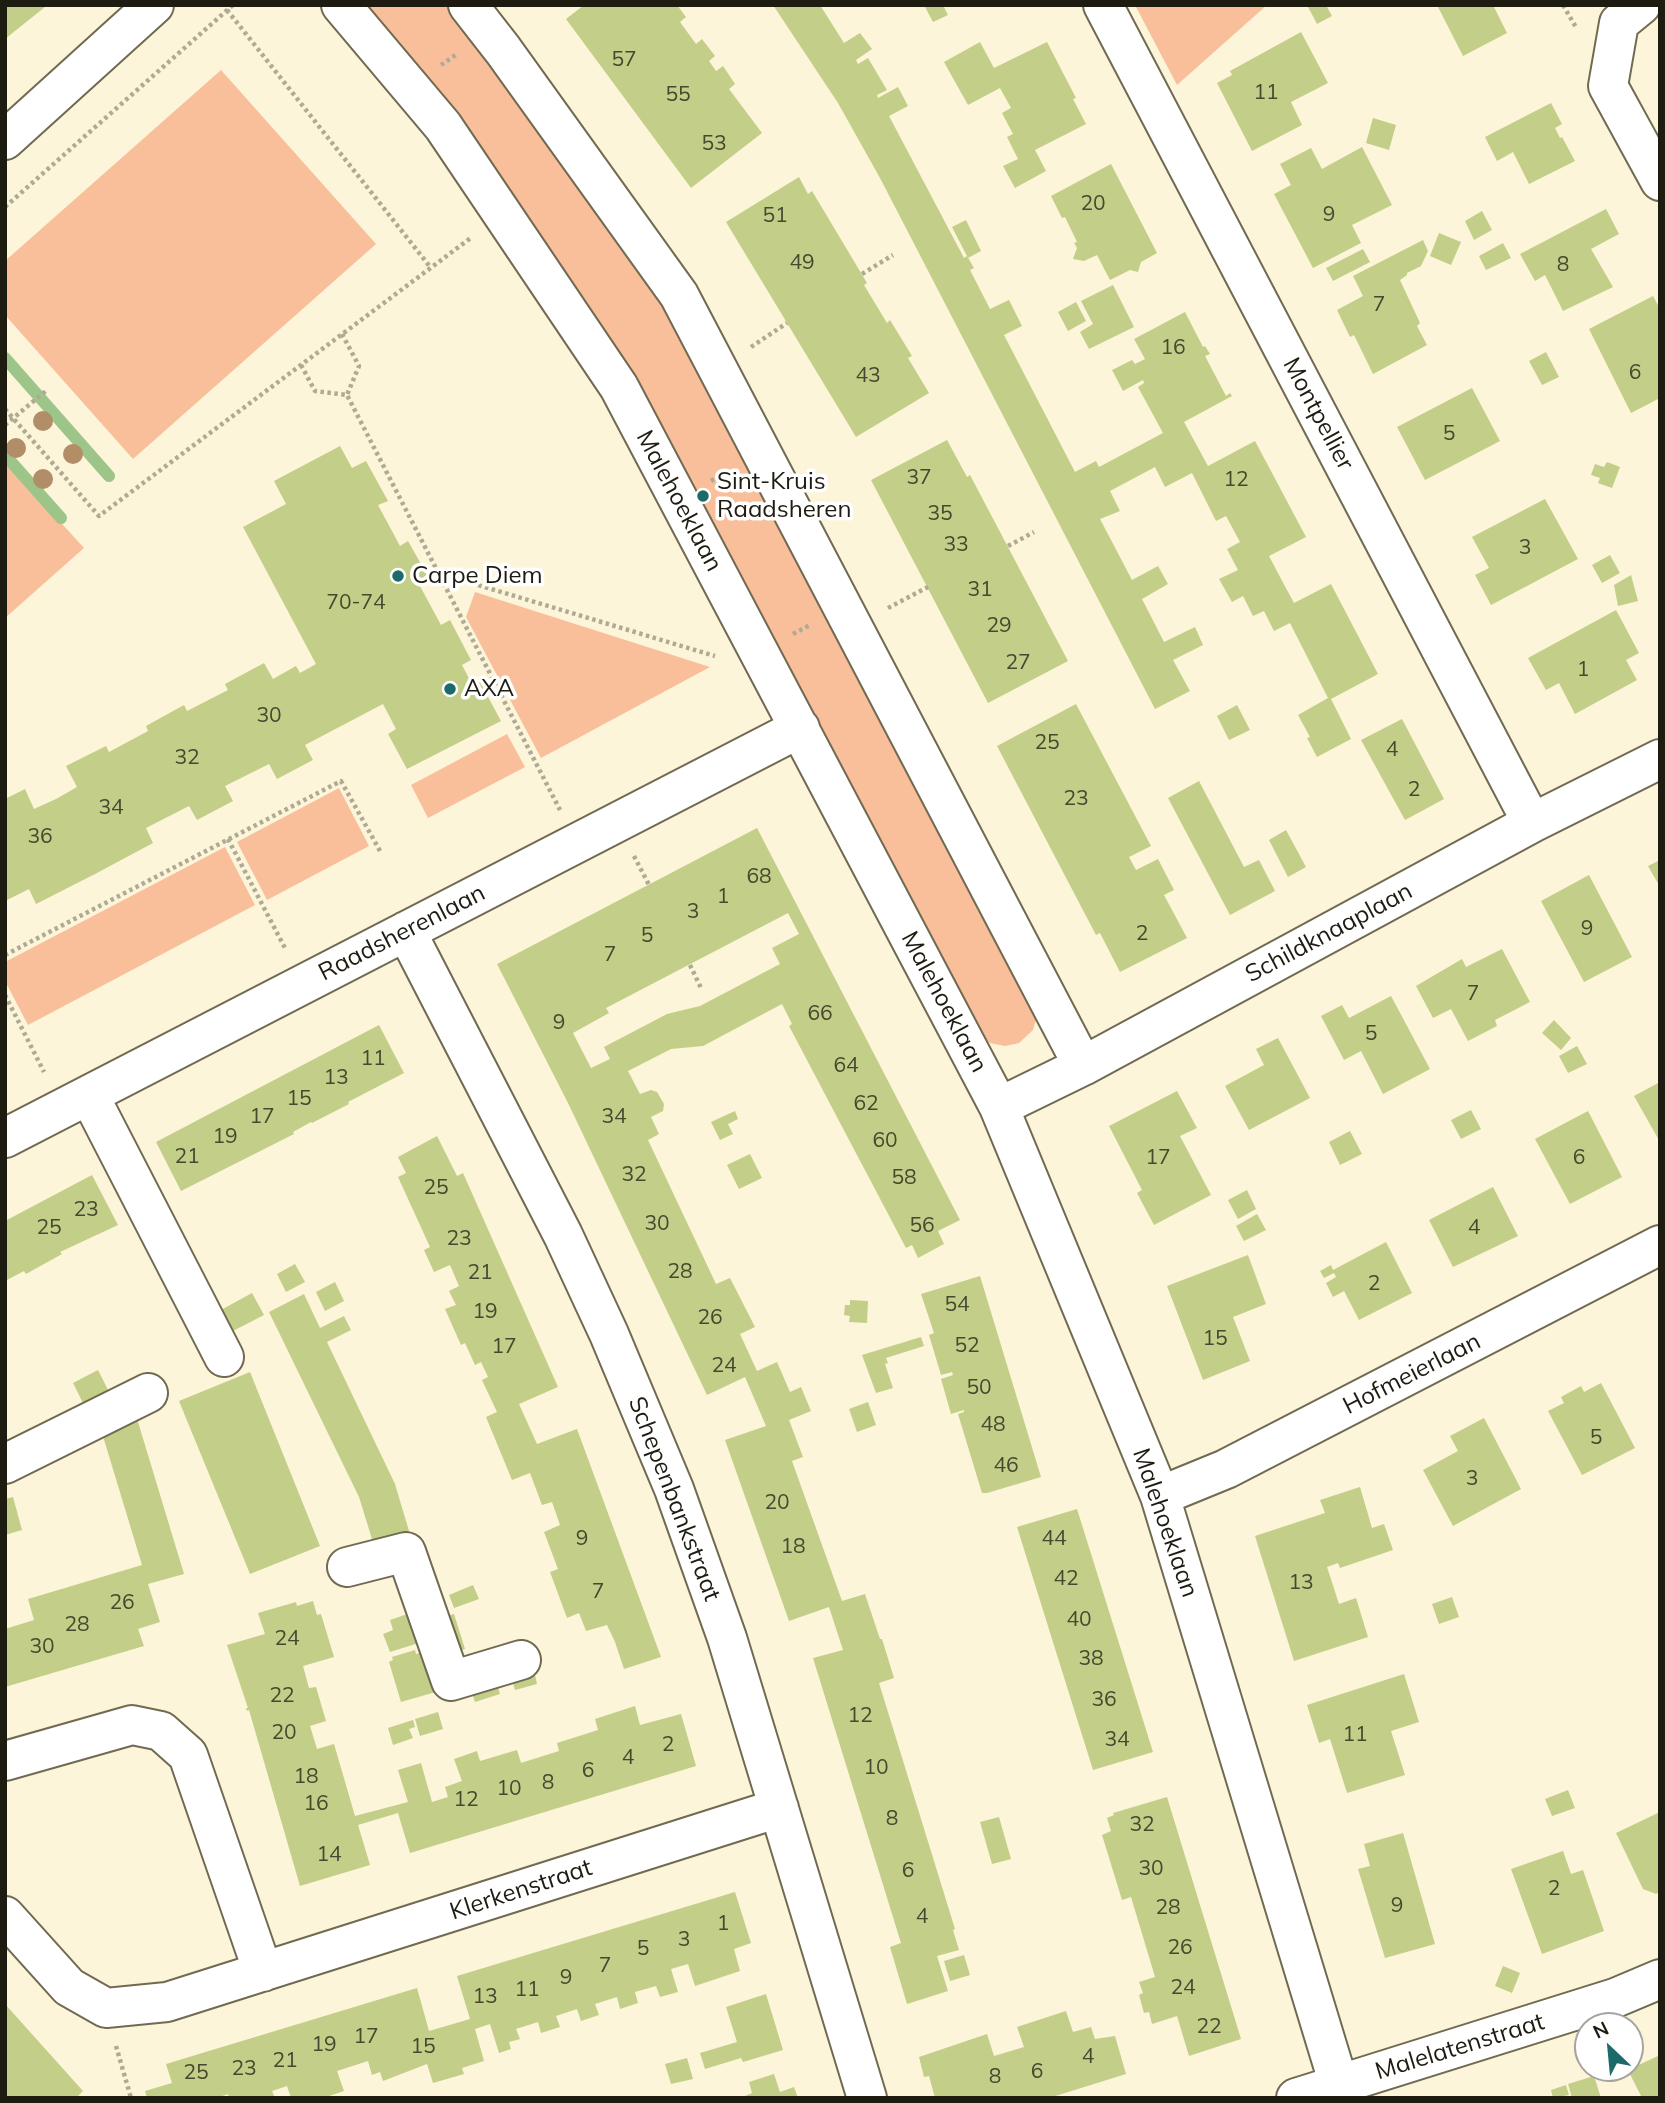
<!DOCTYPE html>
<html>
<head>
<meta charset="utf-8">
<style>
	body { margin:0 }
	#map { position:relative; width:1665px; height:2103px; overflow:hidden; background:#fcf5d9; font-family:Mulish,sans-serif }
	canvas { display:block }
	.frame { position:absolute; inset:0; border:7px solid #1e1b11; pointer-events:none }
	.north { position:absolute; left:1574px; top:2012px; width:70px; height:70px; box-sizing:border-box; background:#fff; border:2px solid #a5a4a0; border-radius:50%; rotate:334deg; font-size:19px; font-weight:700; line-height:28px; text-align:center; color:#1e1b11 }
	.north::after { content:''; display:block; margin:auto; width:24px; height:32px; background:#1d6a6b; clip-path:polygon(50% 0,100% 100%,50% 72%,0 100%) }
</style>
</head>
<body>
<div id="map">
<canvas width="1665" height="2103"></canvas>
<div class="frame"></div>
<div class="north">N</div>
</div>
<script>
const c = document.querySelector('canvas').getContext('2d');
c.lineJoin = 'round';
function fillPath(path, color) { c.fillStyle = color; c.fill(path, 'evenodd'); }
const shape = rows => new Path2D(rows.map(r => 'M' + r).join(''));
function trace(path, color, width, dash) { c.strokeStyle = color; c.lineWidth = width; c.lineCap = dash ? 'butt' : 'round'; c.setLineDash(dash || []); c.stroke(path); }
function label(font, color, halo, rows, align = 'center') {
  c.font = font + ' Mulish,sans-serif'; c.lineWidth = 7; c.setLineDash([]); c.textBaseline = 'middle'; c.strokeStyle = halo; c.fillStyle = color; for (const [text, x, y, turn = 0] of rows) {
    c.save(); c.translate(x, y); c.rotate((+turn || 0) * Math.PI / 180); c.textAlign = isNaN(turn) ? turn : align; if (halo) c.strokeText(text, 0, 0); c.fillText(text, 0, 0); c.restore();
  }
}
fillPath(shape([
	[363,5,447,5,487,52,662,300,1038,1013,1033,1030,1019,1043,1005,1046,990,1043,976,1029,738,568,598,320,428,80],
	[1135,5,1267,5,1177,85],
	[221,70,376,244,133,459,5,315,5,261],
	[5,461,84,548,5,618],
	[475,592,710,667,541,758,466,617],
	[507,734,525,767,428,818,411,785],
	[339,788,369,846,267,900,237,842],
	[225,847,255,905,28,1025,5,981,5,962]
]), '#f8bf9a');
trace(shape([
	[5,358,109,476],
	[5,455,61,518]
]), '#9dc58a', 12);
fillPath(shape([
	[5,5,43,5,45,7,5,39],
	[584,5,677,5,686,17,680,22,696,44,702,39,715,56,709,61,716,71,723,66,735,84,729,89,762,133,691,188,566,19],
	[773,5,820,5,844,43,860,33,872,49,856,60,858,64,868,58,887,90,877,95,878,98,898,87,908,106,889,116,964,258,967,256,974,268,970,270,990,309,1009,300,1022,326,1004,335,1075,472,1096,461,1099,467,1163,433,1138,387,1144,383,1143,380,1123,391,1112,370,1132,360,1135,364,1145,359,1134,339,1185,312,1203,347,1205,346,1210,354,1205,356,1226,396,1230,393,1232,396,1184,422,1208,466,1255,441,1306,537,1269,556,1280,577,1294,603,1331,584,1378,674,1331,699,1351,739,1317,757,1307,738,1310,737,1298,715,1328,698,1290,623,1274,631,1264,611,1253,616,1243,596,1232,602,1219,579,1238,570,1227,549,1240,542,1226,516,1216,521,1192,473,1165,487,1155,467,1110,491,1120,511,1100,519,1132,580,1158,566,1168,584,1142,599,1164,642,1195,627,1203,645,1173,660,1190,691,1155,709,880,178,838,103],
	[924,5,943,5,948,15,933,22],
	[1307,5,1326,5,1332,16,1317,24],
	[1437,5,1493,5,1507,33,1463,56],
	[1301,32,1328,83,1291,102,1302,125,1252,151,1217,83,1232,75,1230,71],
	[980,42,994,68,1047,42,1076,98,1073,99,1086,124,1035,150,1046,171,1015,188,1003,166,1018,159,1007,137,1013,134,1002,113,1011,108,1000,88,968,105,944,62],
	[1551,103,1562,124,1555,128,1560,138,1562,137,1575,161,1529,184,1513,152,1497,161,1485,137],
	[1373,118,1396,125,1389,150,1366,143],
	[1362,147,1392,205,1352,225,1361,243,1313,268,1274,194,1291,185,1280,164,1311,148,1322,169],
	[1111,164,1157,253,1141,262,1138,272,1130,270,1110,280,1097,255,1084,261,1073,259,1077,248,1074,243,1077,242,1065,217,1062,218,1051,196],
	[799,177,808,194,812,191,824,211,867,283,864,285,887,323,890,320,912,356,908,358,929,393,856,437,726,222],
	[1606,209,1619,234,1591,249,1613,287,1563,311,1545,275,1535,281,1520,254],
	[1482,211,1492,230,1474,240,1465,221],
	[966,220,981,251,968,258,952,227],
	[1439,233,1461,242,1451,265,1430,256],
	[1423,240,1428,251,1421,266,1407,273,1407,275,1400,280,1420,323,1417,326,1427,345,1373,374,1354,335,1350,337,1337,310,1363,296,1353,276],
	[1503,243,1511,258,1486,270,1479,256],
	[1363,249,1370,262,1333,281,1326,268],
	[1113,285,1134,327,1089,349,1080,332,1093,324,1081,301],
	[1653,296,1660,309,1660,398,1631,413,1589,329],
	[1076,302,1086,321,1068,331,1058,312],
	[1546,352,1559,377,1542,385,1529,361],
	[1472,388,1500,441,1425,480,1397,427],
	[947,440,967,477,970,475,1068,661,988,703,871,480],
	[340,446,352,468,366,461,388,501,378,505,400,546,408,541,430,580,420,586,441,625,450,620,471,660,462,665,473,686,480,682,501,721,407,769,388,734,396,729,383,704,305,745,313,760,277,779,269,764,225,786,233,801,197,820,189,806,146,828,153,843,95,874,36,904,29,889,5,901,5,799,25,789,34,809,56,799,77,787,66,766,106,746,109,752,148,731,146,726,184,705,187,711,228,690,225,684,264,663,273,679,296,666,300,673,316,664,243,527,286,504,274,481],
	[1607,462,1620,467,1612,488,1598,483,1600,478,1591,475,1595,464,1604,467],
	[1545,499,1578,559,1491,605,1475,575,1489,568,1472,537],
	[1610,555,1620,573,1602,583,1592,565],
	[1631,575,1638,601,1618,606,1614,585],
	[1616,610,1639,653,1626,660,1637,680,1575,714,1559,683,1546,690,1528,658],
	[1076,704,1151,846,1129,857,1136,870,1158,859,1174,890,1164,895,1187,938,1120,972,1100,933,1096,935,997,746],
	[1237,705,1250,730,1229,740,1217,716],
	[1402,719,1444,799,1405,820,1361,740],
	[1199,781,1244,867,1259,860,1275,891,1230,915,1168,798],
	[757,828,960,1220,938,1231,944,1244,918,1258,912,1245,906,1248,789,1026,792,1024,782,1004,703,1046,671,1049,628,1071,640,1094,651,1090,657,1092,664,1104,663,1111,651,1117,659,1134,648,1140,716,1284,730,1278,755,1327,740,1334,757,1371,777,1362,790,1392,801,1387,811,1411,789,1420,803,1457,792,1461,842,1601,865,1594,880,1639,882,1639,894,1678,879,1683,955,1929,953,1930,959,1950,937,1956,948,1991,907,2004,890,1947,901,1943,813,1658,843,1650,829,1607,789,1621,725,1440,766,1426,745,1377,707,1395,568,1103,497,964],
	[788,913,799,934,772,948,780,964,700,1006,667,1014,604,1047,610,1059,591,1068,573,1033,609,1013,606,1008],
	[1286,830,1306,867,1288,877,1269,840],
	[1660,860,1660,887,1648,866],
	[1589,875,1632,957,1584,982,1541,901],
	[1502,949,1530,1002,1495,1020,1497,1026,1468,1041,1451,1009,1433,1018,1416,986,1462,959,1466,967],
	[1391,996,1430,1069,1383,1094,1361,1051,1344,1060,1321,1016,1342,1005,1349,1018],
	[1554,1020,1571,1038,1561,1050,1542,1033],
	[379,1025,404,1073,348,1102,349,1104,312,1123,311,1122,293,1132,294,1134,181,1191,156,1142],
	[1278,1038,1310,1098,1249,1130,1225,1086,1264,1065,1256,1049],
	[1577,1046,1587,1064,1568,1073,1559,1056],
	[1660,1082,1660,1142,1634,1096],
	[1177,1091,1197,1128,1180,1136,1211,1195,1154,1225,1137,1193,1142,1190,1109,1126],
	[1471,1110,1481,1129,1461,1139,1451,1120],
	[735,1111,738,1119,728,1124,733,1134,720,1140,711,1122],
	[1588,1111,1622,1177,1570,1204,1535,1139],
	[1350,1131,1362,1154,1340,1165,1329,1142],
	[437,1136,457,1176,463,1173,558,1387,519,1404,537,1444,577,1429,661,1657,624,1669,615,1642,607,1625,586,1631,579,1613,567,1618,550,1572,558,1569,544,1532,560,1525,552,1502,542,1505,530,1473,512,1480,486,1417,497,1412,482,1380,488,1377,481,1362,475,1365,465,1343,461,1345,445,1309,456,1305,449,1291,459,1286,450,1265,434,1272,424,1250,430,1247,398,1177,406,1173,398,1157],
	[750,1154,762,1178,739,1189,727,1165],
	[92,1175,118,1225,60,1252,62,1254,26,1274,24,1271,5,1281,5,1221],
	[1493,1187,1518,1236,1453,1267,1429,1220],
	[1247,1190,1256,1209,1238,1219,1228,1200],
	[1257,1214,1266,1230,1244,1241,1236,1226],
	[1386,1242,1412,1293,1359,1320,1344,1291,1333,1297,1326,1283,1336,1277,1334,1273,1324,1278,1320,1271,1331,1265,1333,1270],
	[1248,1255,1266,1304,1233,1317,1250,1361,1203,1380,1167,1286],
	[295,1264,305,1282,286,1292,277,1274],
	[980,1276,1041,1477,987,1493,982,1493,958,1414,964,1412,964,1410,951,1414,941,1379,953,1375,952,1372,941,1375,929,1335,934,1333,921,1294],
	[335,1282,344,1301,325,1311,316,1292],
	[252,1293,264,1315,233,1331,221,1310],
	[304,1294,320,1328,344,1316,351,1330,327,1342,395,1484,412,1541,376,1552,359,1497,269,1312],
	[850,1300,868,1301,867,1323,849,1322,850,1316,844,1315,845,1305,850,1305],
	[921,1337,924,1346,886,1358,888,1363,885,1364,893,1388,876,1393,862,1355],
	[98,1370,109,1392,84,1405,73,1383],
	[250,1372,320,1546,250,1574,179,1401],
	[1601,1383,1635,1448,1582,1475,1548,1411,1564,1403,1561,1397,1581,1386,1584,1392],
	[868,1402,876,1425,857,1432,849,1409],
	[135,1412,184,1574,148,1584,160,1622,138,1629,144,1646,5,1687,5,1629,34,1620,28,1599,142,1565,99,1423],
	[1484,1418,1521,1489,1453,1526,1423,1470,1458,1451,1450,1436],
	[1360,1487,1372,1528,1384,1524,1393,1550,1340,1568,1338,1563,1327,1567,1339,1604,1356,1598,1368,1637,1294,1661,1255,1536,1325,1513,1320,1500],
	[13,1497,22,1530,5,1535,5,1499],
	[1077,1509,1153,1752,1093,1770,1017,1527],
	[473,1585,479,1599,454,1608,449,1595],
	[1452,1597,1459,1617,1439,1624,1432,1604],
	[313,1601,317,1615,321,1614,334,1657,303,1666,309,1688,316,1687,326,1721,310,1726,317,1749,334,1744,355,1816,408,1802,398,1770,421,1763,432,1802,448,1797,445,1787,462,1781,454,1759,477,1751,480,1761,517,1750,521,1763,559,1751,557,1743,598,1730,595,1719,635,1706,640,1725,681,1714,696,1766,410,1853,398,1813,358,1825,370,1865,300,1886,249,1710,247,1711,246,1708,248,1708,227,1645,265,1634,258,1613,296,1602,297,1606],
	[416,1611,425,1641,390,1652,383,1634,393,1630,390,1620],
	[454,1614,465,1649,446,1655,435,1620],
	[415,1650,416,1654,427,1651,439,1691,401,1702,389,1662,393,1660,392,1657],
	[533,1666,537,1684,515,1690,510,1672],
	[1404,1674,1419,1722,1391,1731,1405,1775,1347,1793,1330,1739,1319,1743,1307,1705],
	[495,1677,500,1694,475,1702,469,1685],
	[438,1712,443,1729,420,1736,415,1719],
	[413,1720,415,1727,409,1729,413,1738,393,1745,388,1728],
	[1568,1790,1575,1808,1552,1816,1545,1799],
	[1167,1797,1241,2039,1189,2056,1177,2016,1152,2024,1149,2012,1144,2013,1139,1995,1143,1993,1139,1982,1155,1977,1131,1897,1122,1900,1102,1835,1111,1831,1107,1818,1114,1815,1113,1813],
	[1660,1812,1660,1892,1656,1894,1643,1889,1616,1833],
	[999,1817,1011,1859,992,1864,980,1822],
	[1403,1833,1435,1944,1385,1958,1358,1869,1370,1866,1364,1844],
	[1563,1851,1571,1874,1583,1870,1604,1931,1542,1954,1511,1869],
	[735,1892,751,1943,734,1949,740,1971,695,1986,688,1964,671,1969,678,1992,660,1997,656,1986,635,1992,638,2003,620,2009,617,1997,595,2004,599,2015,581,2021,577,2009,556,2016,560,2027,541,2033,538,2022,516,2029,520,2039,509,2042,511,2049,499,2053,490,2024,475,2029,484,2061,462,2068,464,2074,433,2083,427,2064,383,2081,380,2072,372,2075,368,2061,337,2071,344,2091,323,2098,291,2098,287,2086,272,2091,275,2098,229,2098,228,2094,217,2098,147,2098,145,2091,172,2083,166,2064,417,1988,429,2031,470,2019,457,1976],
	[964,1955,970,1975,950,1981,944,1961],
	[1503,1966,1520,1973,1512,1993,1495,1986],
	[766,1994,783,2050,743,2062,741,2058,705,2069,700,2053,737,2042,726,2007],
	[5,2004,83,2091,76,2098,5,2098],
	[1066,2011,1073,2032,1091,2027,1095,2039,1115,2036,1126,2074,1049,2098,935,2098,929,2076,924,2077,919,2057,987,2034,994,2056,1024,2047,1017,2027],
	[1660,2055,1660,2098,1642,2098,1628,2070],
	[687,2058,693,2079,671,2084,665,2064],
	[774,2074,780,2092,794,2087,798,2098,740,2098,752,2093,749,2082],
	[1594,2076,1601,2098,1572,2098,1568,2084],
	[1566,2085,1569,2095,1553,2098,1551,2090]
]), '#c3ce88');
const minor = shape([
	[341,5,443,126,619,387,999,1107,1160,1496,1343,2098],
	[468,5,503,50,679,295,1083,1066],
	[1103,5,1532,823],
	[1641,5,1619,23,1608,86,1660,181],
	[5,140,154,5],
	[406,931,563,1235,609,1334,674,1489,727,1638,867,2098],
	[89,1095,224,1357],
	[999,1107,1083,1066,1532,823,1660,759],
	[5,1138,800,728],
	[5,1464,148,1393],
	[1160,1496,1226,1469,1660,1245],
	[347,1567,406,1552,451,1681,521,1660],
	[5,1761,132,1725,161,1731,188,1755,263,1972],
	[5,1916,69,1987,106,2008,167,2002,779,1808],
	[1296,2098,1615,1998,1660,1979]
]);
trace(minor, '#716a52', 42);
trace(shape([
	[1563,5,1577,29],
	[227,10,431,268],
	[441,65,457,54],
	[5,207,233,5],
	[862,274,893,255],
	[342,334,359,366,347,395],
	[751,347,787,323],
	[301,365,315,391,347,395,560,810],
	[5,409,99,516,472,237],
	[5,425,47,390],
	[711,481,728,472],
	[1008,546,1034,532],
	[438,573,715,656],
	[888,608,928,587],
	[793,634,810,625],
	[228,839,286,950],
	[634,856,649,885],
	[5,955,341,781,380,851],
	[690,965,701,988],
	[5,995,44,1072],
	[116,2046,131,2098]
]), '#afaa94', 4.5, [3.5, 3.5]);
trace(minor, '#fff', 38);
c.fillStyle = '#b18e67';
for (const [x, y] of [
	[43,421],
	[16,448],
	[73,454],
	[43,479]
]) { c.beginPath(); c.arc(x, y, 10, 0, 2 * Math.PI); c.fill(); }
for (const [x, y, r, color] of [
	[703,496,7,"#1d6a6b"],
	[398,576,7,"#1d6a6b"],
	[450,689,7,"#1d6a6b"]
]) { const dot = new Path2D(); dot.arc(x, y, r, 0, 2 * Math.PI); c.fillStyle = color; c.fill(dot); trace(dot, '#fff', 2.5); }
label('21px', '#47482f', null, [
	["57",624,60],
	["11",1266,93],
	["55",678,95],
	["53",714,144],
	["20",1093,204],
	["9",1329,215],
	["51",775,216],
	["49",802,263],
	["8",1563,265],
	["7",1379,305],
	["16",1173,348],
	["6",1635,373],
	["43",868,376],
	["5",1449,434],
	["37",919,478],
	["12",1236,480],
	["35",940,514],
	["33",956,545],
	["3",1525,548],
	["31",980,590],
	["70-74",356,603],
	["29",999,626],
	["27",1018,663],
	["1",1583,670],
	["30",269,716],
	["25",1047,743],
	["4",1392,750],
	["32",187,758],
	["2",1414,790],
	["23",1076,799],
	["34",111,808],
	["36",40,837],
	["68",759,877],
	["1",723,897],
	["3",693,912],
	["9",1587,929],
	["2",1142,934],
	["5",647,936],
	["7",610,955],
	["7",1473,994],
	["66",820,1014],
	["9",559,1023],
	["5",1371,1034],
	["11",373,1059],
	["64",846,1066],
	["13",336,1078],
	["15",299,1099],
	["62",866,1104],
	["17",262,1117],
	["34",614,1117],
	["19",225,1137],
	["60",885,1141],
	["21",187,1157],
	["17",1158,1158],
	["6",1579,1158],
	["32",634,1175],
	["58",904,1178],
	["25",436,1188],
	["23",86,1210],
	["30",657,1224],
	["56",922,1226],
	["25",49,1228],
	["4",1474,1228],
	["23",459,1239],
	["28",680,1272],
	["21",480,1273],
	["2",1374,1284],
	["54",957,1305],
	["19",485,1312],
	["26",710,1318],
	["15",1215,1339],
	["52",967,1346],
	["17",504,1347],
	["24",724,1366],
	["50",979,1388],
	["48",993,1425],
	["5",1596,1438],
	["46",1006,1466],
	["3",1472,1479],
	["20",777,1503],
	["9",582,1539],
	["44",1054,1539],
	["18",793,1547],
	["42",1066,1579],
	["13",1301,1583],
	["7",598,1592],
	["26",122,1603],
	["40",1079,1620],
	["28",77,1625],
	["24",287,1639],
	["30",42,1647],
	["38",1091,1659],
	["22",282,1696],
	["36",1104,1700],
	["12",860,1716],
	["20",284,1733],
	["11",1355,1735],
	["34",1117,1740],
	["2",668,1745],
	["4",628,1758],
	["10",876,1768],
	["6",588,1771],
	["18",306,1777],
	["8",548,1783],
	["10",509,1789],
	["12",466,1800],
	["16",316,1804],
	["8",892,1819],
	["32",1142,1825],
	["14",329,1855],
	["30",1151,1869],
	["6",908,1871],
	["2",1554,1889],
	["9",1397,1906],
	["28",1168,1908],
	["4",922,1917],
	["1",723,1924],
	["3",684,1940],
	["26",1180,1948],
	["5",643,1949],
	["7",605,1966],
	["9",566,1978],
	["24",1183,1988],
	["11",527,1990],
	["13",485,1997],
	["22",1209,2027],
	["17",366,2037],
	["19",324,2045],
	["15",423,2047],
	["4",1088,2057],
	["21",285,2061],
	["23",244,2069],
	["6",1037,2072],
	["25",196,2073],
	["8",995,2077]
]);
label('24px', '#1e1b11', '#fff', [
	["Montpellier",1318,414,62],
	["Malehoeklaan",679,501,62],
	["Raadsherenlaan",402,933,-27],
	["Schildknaaplaan",1329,933,-28],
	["Malehoeklaan",944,1002,62],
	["Hofmeierlaan",1412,1374,-27],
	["Schepenbankstraat",674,1499,69],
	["Malehoeklaan",1165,1523,71],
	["Klerkenstraat",521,1890,-18],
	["Malelatenstraat",1460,2047,-17]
]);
label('24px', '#1e1b11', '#fff', [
	["Sint-Kruis",717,482],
	["Raadsheren",717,510],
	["Carpe Diem",412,576],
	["AXA",464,689]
], 'left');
</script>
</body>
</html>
